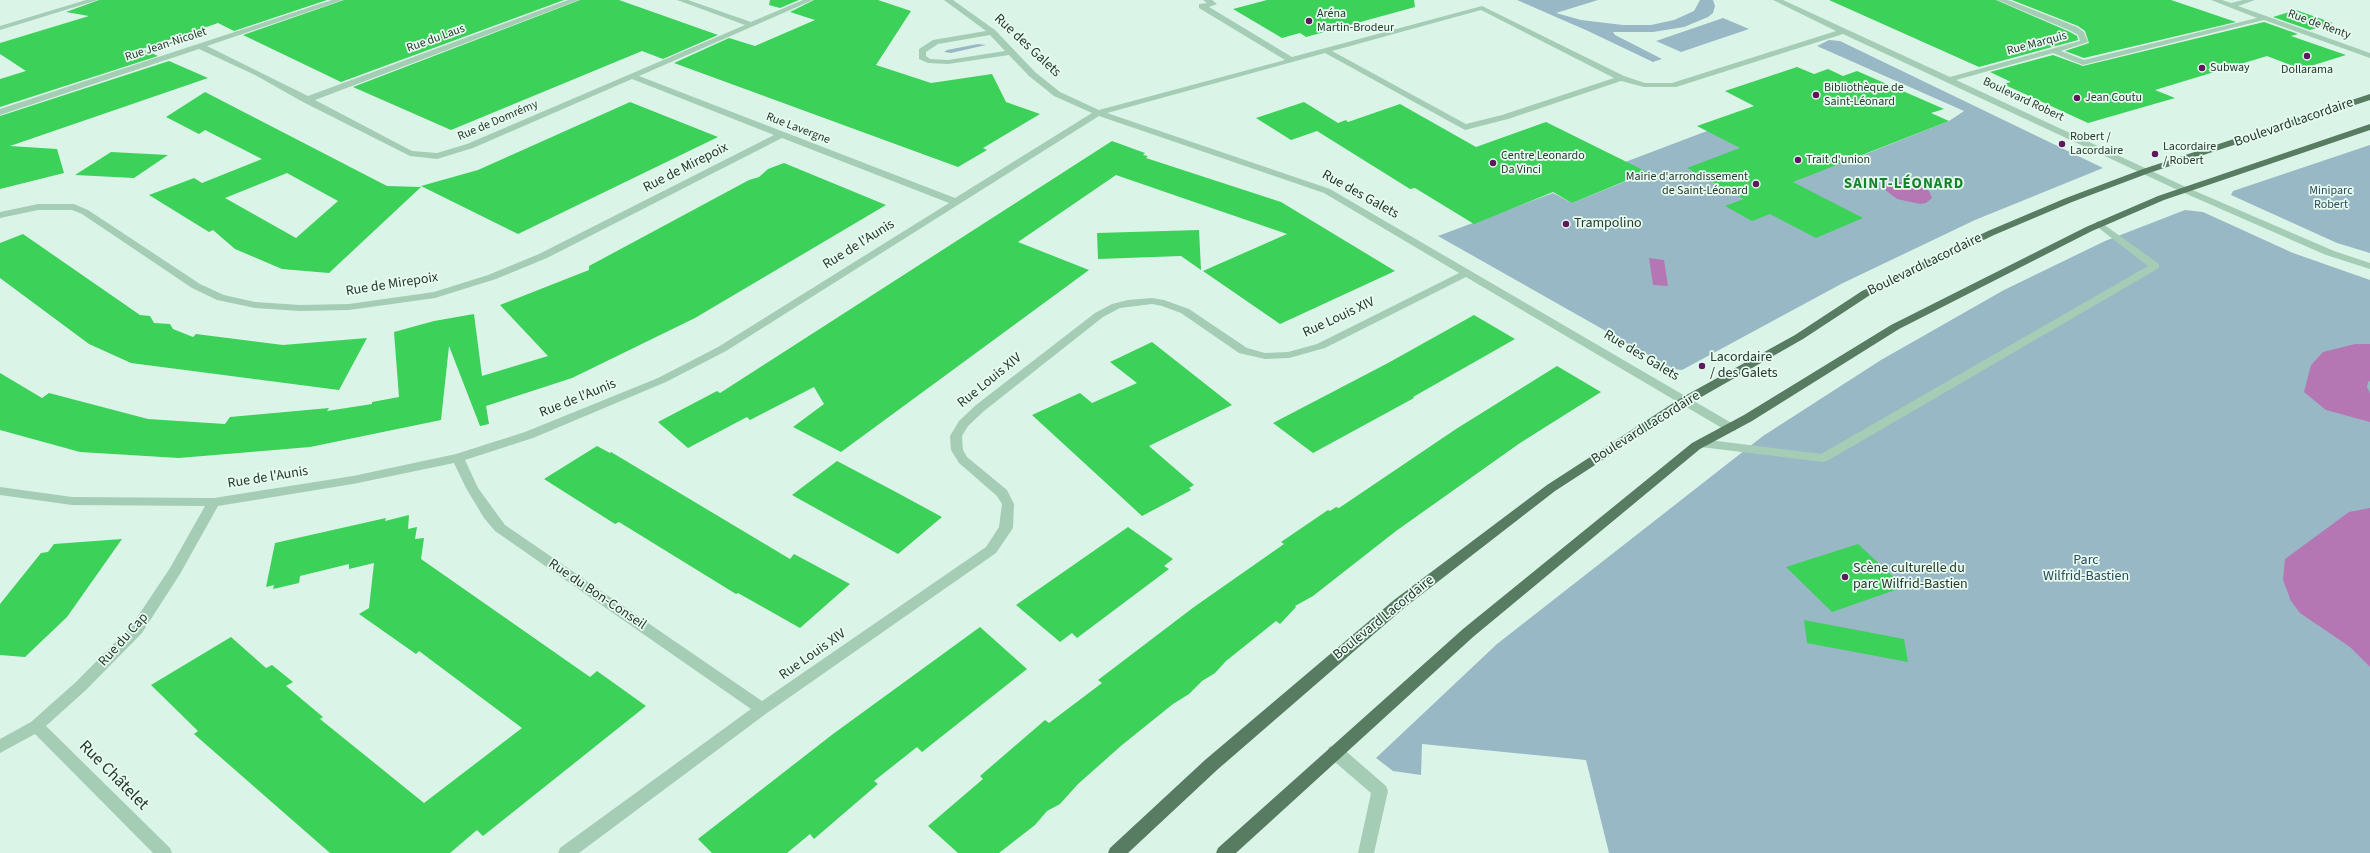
<!DOCTYPE html>
<html>
<head>
<meta charset="utf-8">
<style>
	body { margin:0 }
	canvas { display:block; background:#daf4e7 }
</style>
</head>
<body>
<canvas width="2370" height="853"></canvas>
<script>
const c = document.querySelector('canvas').getContext('2d');
c.lineJoin = 'round';
function fillPath(path, color) { c.fillStyle = color; c.fill(path, 'evenodd'); }
const shape = rows => new Path2D(rows.map(r => 'M' + r).join(''));
function trace(path, color, width, dash) { c.strokeStyle = color; c.lineWidth = width; c.lineCap = dash ? 'butt' : 'round'; c.setLineDash(dash || []); c.stroke(path); }
function label(font, color, halo, rows, align = 'center') {
  c.font = font + ' "Source Sans 3",sans-serif'; c.lineWidth = 3.5; c.setLineDash([]); c.textBaseline = 'middle'; c.strokeStyle = halo; c.fillStyle = color; for (const [text, x, y, turn = 0] of rows) {
    c.save(); c.translate(x, y); c.rotate((+turn || 0) * Math.PI / 180); c.textAlign = isNaN(turn) ? turn : align; if (halo) c.strokeText(text, 0, 0); c.fillText(text, 0, 0); c.restore();
  }
}
fillPath(shape([
	[1517,0,1598,0,1556,13,1581,20,1623,25,1651,25,1674,20,1694,11,1700,0,1713,0,1715,6,1713,13,1708,17,1684,27,1653,32,1613,32,1615,35,1662,59,1653,62,1588,31],
	[1723,18,1749,29,1681,52,1656,41],
	[1829,40,1840,41,2103,168,1975,220,1843,283,1682,370,1673,369,1438,236,1553,193,1572,203,1641,175,1620,164,1707,131,1802,143,1843,163,1949,121,1964,111,1817,46],
	[978,44,986,45,951,53,944,52,947,50],
	[2370,145,2370,253,2337,243,2231,195,2233,191],
	[2185,210,2203,212,2293,253,2370,280,2370,853,1609,853,1586,760,1422,744,1421,775,1393,771,1376,758,1497,644,1763,436,1881,360,2004,290,2105,241]
]), '#99b8c5');
fillPath(shape([
	[1893,181,1917,184,1929,191,1932,198,1926,203,1920,204,1897,199,1884,189,1884,185],
	[1649,258,1664,260,1668,286,1653,285],
	[2355,344,2370,344,2370,381,2368,382,2367,387,2370,393,2370,422,2326,410,2304,392,2311,365,2323,352],
	[2370,508,2370,667,2350,647,2300,613,2291,601,2283,580,2285,559,2349,512]
]), '#b477b4');
fillPath(shape([
	[99,0,327,0,234,31,218,23,142,49,158,56,0,107,0,79,26,71,0,54,0,43,89,16,66,12],
	[344,0,564,0,341,82,243,35],
	[580,0,619,0,718,35,663,59,642,51,451,130,353,87],
	[770,0,799,0,780,8,769,5],
	[814,0,878,0,911,11,876,65,931,83,992,74,1006,102,1040,114,983,148,987,150,958,167,674,63,729,38,755,46,815,20,790,12],
	[1267,0,1414,0,1415,7,1306,37,1300,33,1282,38,1233,9],
	[1829,0,1996,0,2070,32,2077,36,2078,40,1979,67],
	[2012,0,2171,0,2236,22,2084,58,2065,51,2089,43,2085,31,2078,26],
	[2296,10,2333,23,2310,30,2273,17],
	[2264,22,2298,34,2291,36,2346,55,2301,69,2267,56,2155,90,2175,98,2088,123,2003,84,2011,82,1990,72,2053,55,2083,66],
	[169,61,208,78,10,146,57,149,64,173,0,189,0,116],
	[1797,67,1814,74,1828,69,1843,76,1857,71,1944,109,1931,113,1949,121,1793,182,1863,218,1816,238,1770,214,1752,221,1725,206,1744,199,1687,168,1740,148,1697,126,1754,106,1725,91],
	[205,92,387,186,421,187,329,273,282,269,235,249,213,230,209,232,149,195,194,178,202,183,262,159,205,130,199,134,166,117],
	[287,173,338,201,296,238,225,198],
	[630,102,718,137,518,234,421,186,478,170],
	[1304,102,1338,123,1346,120,1348,122,1400,104,1476,147,1546,122,1647,172,1572,203,1553,192,1474,224,1415,188,1410,189,1317,131,1291,140,1256,118],
	[1112,141,1145,153,1143,155,1148,156,1146,158,1281,202,1395,271,1280,324,1203,271,1287,234,1116,175,1018,242,1089,270,841,452,793,427,824,404,814,387,750,420,747,417,688,448,658,422,717,391,720,393],
	[111,152,168,155,134,178,75,175],
	[784,163,886,205,695,318,572,378,486,406,489,424,480,426,449,346,441,420,310,447,179,458,80,452,0,430,0,373,42,398,49,393,148,419,225,424,230,417,329,408,327,411,372,404,372,402,399,397,394,332,434,321,474,314,482,376,548,356,500,305,589,270,589,266,749,180,759,177,768,169],
	[1199,230,1201,270,1181,256,1098,259,1097,233],
	[23,234,140,315,150,316,154,323,170,324,173,329,193,337,196,334,283,345,367,338,339,390,131,363,89,344,0,278,0,243],
	[1474,315,1515,339,1413,397,1414,398,1313,453,1273,423,1388,363],
	[1152,342,1232,405,1149,446,1194,485,1189,488,1191,490,1142,516,1032,415,1080,393,1092,403,1137,383,1110,362],
	[1557,366,1601,392,1520,443,1396,531,1313,596,1295,606,1296,607,1280,624,1276,621,1226,661,1215,673,1202,681,1189,694,1173,704,1122,745,1078,784,1060,804,1047,811,1035,825,999,853,958,853,928,826,983,779,980,776,1045,720,1049,723,1102,683,1098,680,1194,607,1284,544,1281,542,1328,510,1330,511,1336,507,1339,508,1456,429],
	[597,446,610,453,611,452,790,559,794,554,850,584,800,628,738,593,736,594,619,522,615,524,544,479],
	[837,461,894,491,942,517,898,554,792,495],
	[409,515,408,529,417,527,415,539,424,538,421,559,590,677,597,671,646,706,483,836,477,830,450,853,330,853,194,734,198,731,151,685,231,637,266,668,272,665,293,682,286,686,323,717,320,719,424,803,522,728,419,651,416,654,359,614,369,608,374,563,349,569,349,564,300,576,299,583,273,589,274,585,266,587,275,543,386,518,385,521],
	[1128,527,1173,559,1164,566,1169,569,1077,638,1072,633,1060,642,1016,605],
	[122,539,67,617,25,657,0,655,0,604,41,553,48,552,54,544],
	[1858,544,1904,587,1832,612,1786,567],
	[1804,620,1904,639,1908,662,1807,643],
	[980,627,1027,669,922,752,917,747,874,781,878,784,814,839,810,834,787,853,712,853,698,839,833,734]
]), '#3cd159');
fillPath(shape([
	[86,0,98,0,0,30,0,26,86,0],
	[332,0,343,0,207,46,308,96,568,0,579,0,315,100,412,151,437,153,467,144,745,25,677,0,688,0,751,22,803,0,813,0,639,76,955,198,1092,113,1054,96,1029,76,1009,55,948,64,928,63,919,59,919,49,933,40,986,31,944,0,953,0,995,30,1035,72,1060,92,1099,110,1285,60,1199,8,1199,4,1207,3,1203,0,1212,0,1217,4,1209,7,1292,57,1482,6,1624,76,1645,83,1672,83,1836,31,1773,0,1783,0,1950,77,2080,41,2078,35,2071,31,1997,0,2008,0,2077,27,2084,32,2088,42,2061,51,2084,60,2257,18,2211,0,2222,0,2231,3,2243,0,2255,0,2238,6,2370,53,2370,58,2264,20,2083,65,2053,53,1956,80,2188,188,2334,251,2370,263,2370,269,2326,255,2182,192,1843,34,1676,87,1644,87,1621,81,1508,119,1465,130,1325,53,1107,113,1330,189,1735,425,1737,428,1735,431,1727,431,1466,277,1325,348,1289,358,1265,359,1239,353,1181,313,1162,306,1152,304,1120,308,1103,317,984,411,968,426,962,436,963,450,967,457,1007,490,1014,504,1013,528,996,553,767,713,579,853,558,853,560,848,751,709,495,531,484,518,466,488,454,463,353,484,218,506,180,574,142,633,87,689,46,726,170,848,172,853,153,853,35,734,0,753,0,739,31,722,77,681,132,625,170,568,205,506,72,505,0,495,0,487,72,497,214,498,353,476,456,454,525,432,658,378,718,347,949,203,782,138,547,258,496,279,435,298,349,310,300,311,255,308,217,300,192,288,82,214,72,210,38,210,0,218,0,212,38,204,74,204,88,210,200,284,224,295,255,302,300,305,349,304,434,292,488,275,539,254,774,135,632,79,473,148,437,159,410,156,303,102,255,75,199,49,0,115,0,109,332,0],
	[1481,10,1614,78,1502,115,1466,124,1332,51,1481,10],
	[990,35,1005,51,948,60,930,59,926,56,926,52,938,44,990,35],
	[1099,116,1324,193,1459,273,1317,344,1288,352,1265,353,1247,348,1189,309,1164,300,1152,298,1128,300,1112,304,1095,313,976,405,959,421,950,436,951,450,959,463,997,496,1002,504,999,527,986,547,762,701,505,525,478,488,465,460,533,438,666,382,726,351,1099,116],
	[2099,221,2159,264,2159,268,1827,461,1823,462,1701,447,1695,443,1701,439,1821,454,2148,266,2096,226,2096,222,2099,221],
	[1335,745,1341,747,1386,786,1388,791,1374,853,1358,853,1371,793,1329,757,1327,752,1329,747,1335,745]
]), '#a5cdb6');
fillPath(shape([
	[2370,94,2370,100,2149,173,2072,202,1994,235,1870,295,1803,339,1689,404,1555,491,1404,608,1217,770,1128,853,1108,853,1110,848,1205,760,1394,600,1547,485,1681,398,1795,335,1862,291,1988,231,2066,198,2143,169,2370,94],
	[2370,124,2370,130,2164,200,2092,231,1899,329,1752,421,1700,449,1473,637,1236,853,1216,853,1218,848,1463,629,1692,443,1744,415,1891,325,2086,227,2158,196,2370,124]
]), '#577c61');
for (const [x, y, r, color] of [
	[1309,21,4,"#5e195d"],
	[2307,56,4,"#5e195d"],
	[2202,68,4,"#5e195d"],
	[1816,95,4,"#5e195d"],
	[2077,98,4,"#5e195d"],
	[2062,144,4,"#5e195d"],
	[2155,154,4,"#5e195d"],
	[1798,160,4,"#5e195d"],
	[1493,163,4,"#5e195d"],
	[1756,184,4,"#5e195d"],
	[1566,224,4,"#5e195d"],
	[1702,366,4,"#5e195d"],
	[1845,577,4,"#5e195d"]
]) { const dot = new Path2D(); dot.arc(x, y, r, 0, 2 * Math.PI); c.fillStyle = color; c.fill(dot); trace(dot, '#e7fbf1', 1.5); }
label('12px', '#27382c', '#e7fbf1', [
	["Aréna",1317,14],
	["Martin-Brodeur",1317,28],
	["Subway",2210,68],
	["Dollarama",2307,70,"center"],
	["Bibliothèque de",1824,88],
	["Saint-Léonard",1824,102],
	["Jean Coutu",2085,98],
	["Robert /",2070,137],
	["Lacordaire",2070,151],
	["Lacordaire",2163,147],
	["/ Robert",2163,161],
	["Centre Leonardo",1501,156],
	["Da Vinci",1501,170],
	["Trait d'union",1806,160],
	["Mairie d'arrondissement",1748,177,"right"],
	["de Saint-Léonard",1748,191,"right"]
], 'left');
label('12px', '#27382c', '#e7fbf1', [
	["Rue de Renty",2319,25,20],
	["Rue du Laus",436,39,-20],
	["Rue Marquis",2037,44,-15],
	["Rue Jean-Nicolet",166,45,-18],
	["Boulevard Robert",2023,100,25],
	["Rue de Domrémy",498,121,-23],
	["Rue Lavergne",798,129,21]
]);
label('12px', '#284a59', '#e7fbf1', [
	["Miniparc",2331,191],
	["Robert",2331,205]
]);
label('14px', '#27382c', '#e7fbf1', [
	["Rue des Galets",1027,46,43],
	["Boulevard Lacordaire",2294,123,-19],
	["Rue de Mirepoix",686,168,-27],
	["Rue des Galets",1360,195,29],
	["Rue de l'Aunis",859,245,-32],
	["Boulevard Lacordaire",1925,265,-26],
	["Rue de Mirepoix",392,285,-9],
	["Rue Louis XIV",1339,318,-25],
	["Rue des Galets",1641,356,31],
	["Rue Louis XIV",990,381,-39],
	["Rue de l'Aunis",578,399,-22],
	["Boulevard Lacordaire",1646,428,-32],
	["Rue de l'Aunis",268,478,-9],
	["Rue du Bon-Conseil",597,595,34],
	["Boulevard Lacordaire",1384,618,-39],
	["Rue du Cap",124,640,-48],
	["Rue Louis XIV",813,655,-35]
]);
label('14px', '#27382c', '#e7fbf1', [
	["Trampolino",1574,224],
	["Lacordaire",1710,358],
	["/ des Galets",1710,374],
	["Scène culturelle du",1853,569],
	["parc Wilfrid-Bastien",1853,585]
], 'left');
label('14px', '#284a59', '#e7fbf1', [
	["Parc",2086,561],
	["Wilfrid-Bastien",2086,577]
]);
c.letterSpacing = '1px';
label('bold 15px', '#17822c', '#e7fbf1', [
	["SAINT-LÉONARD",1904,185]
]);
c.letterSpacing = '0px';
label('17px', '#27382c', '#e7fbf1', [
	["Rue Châtelet",113,776,45]
]);
</script>
</body>
</html>
